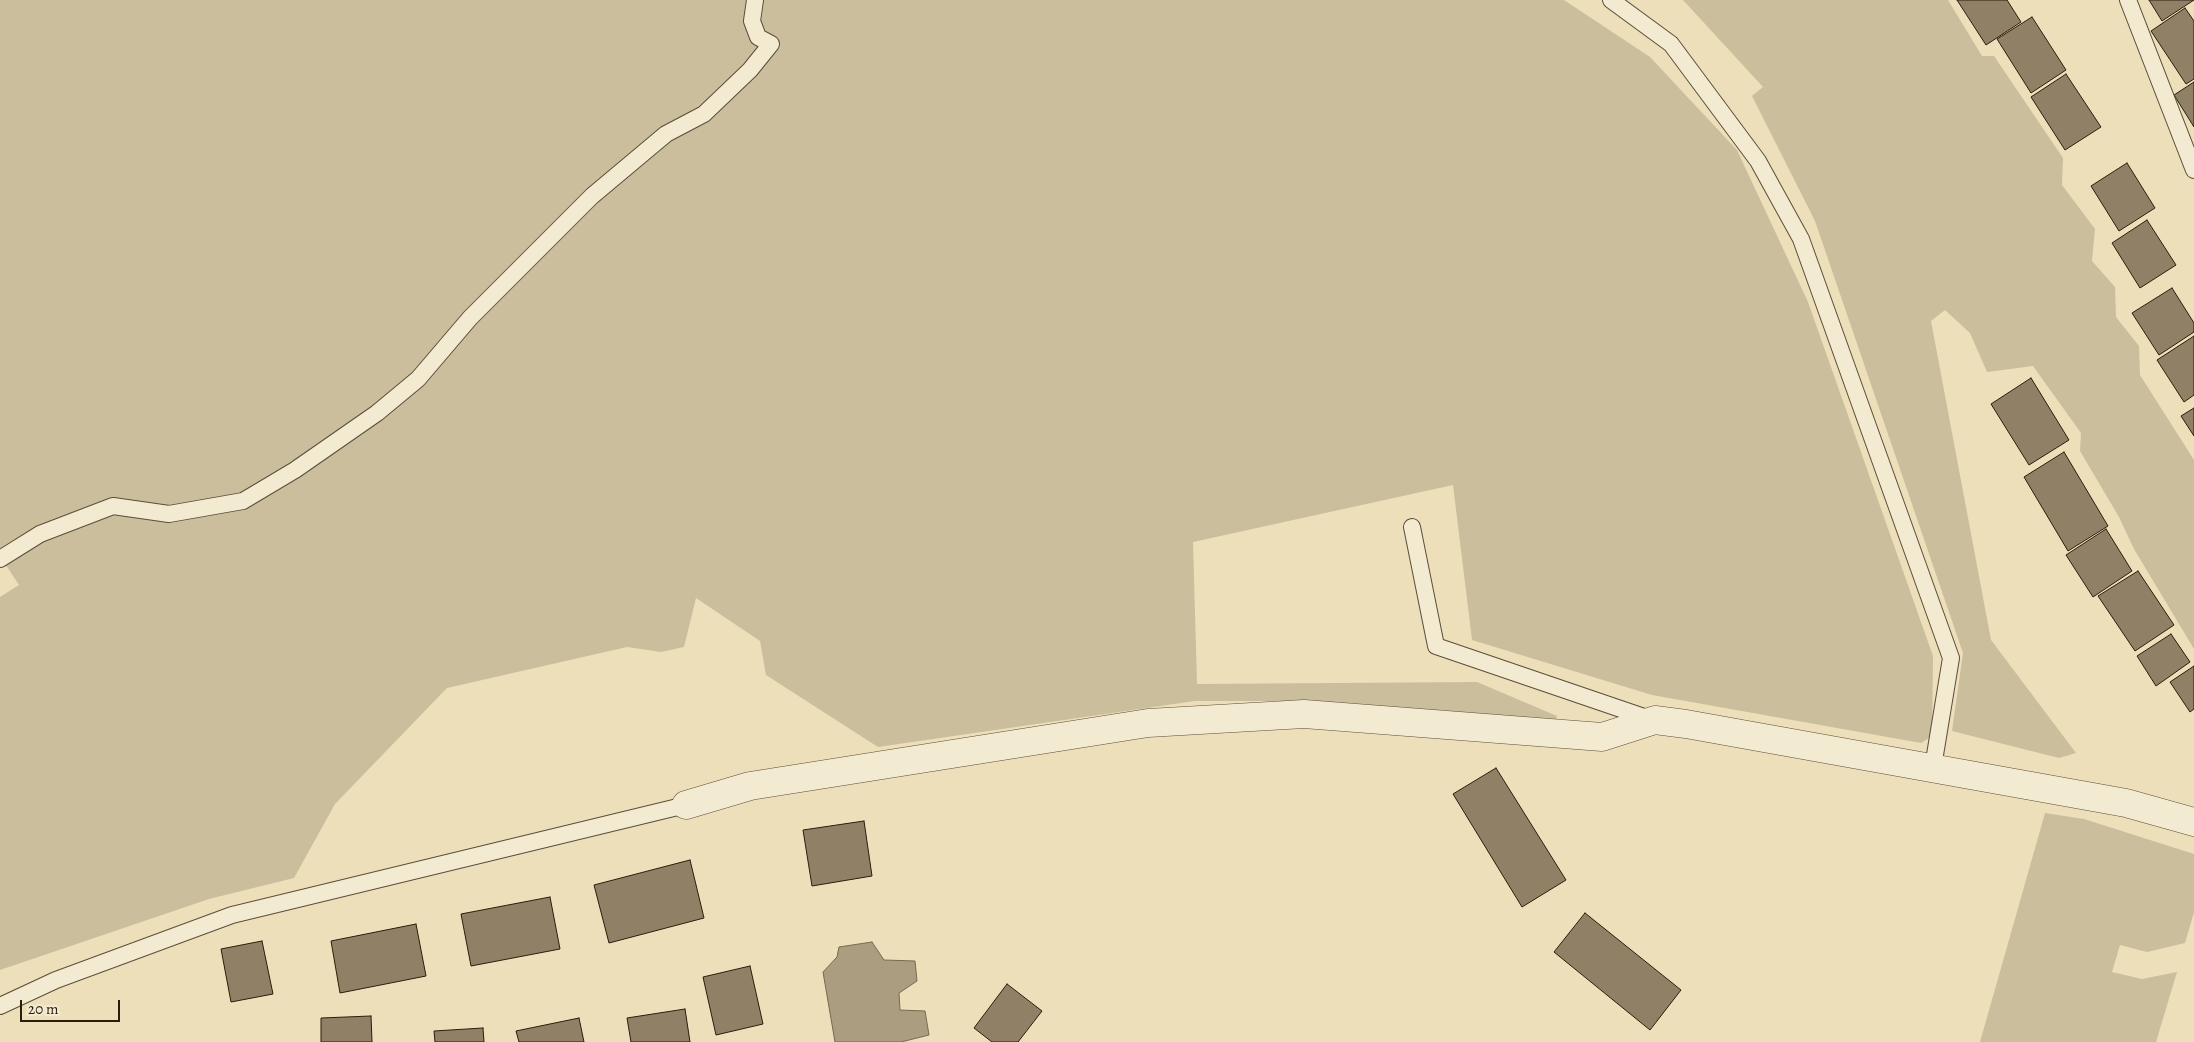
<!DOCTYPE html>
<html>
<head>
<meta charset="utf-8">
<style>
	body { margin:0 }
	#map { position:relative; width:2194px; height:1042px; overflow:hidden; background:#ecdfba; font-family:Alegreya,serif }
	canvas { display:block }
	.scale { position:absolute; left:20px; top:1000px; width:100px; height:22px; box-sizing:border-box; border:2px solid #2c1c0c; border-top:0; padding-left:6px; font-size:15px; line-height:18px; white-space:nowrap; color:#2c1c0c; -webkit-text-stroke:4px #f3ead2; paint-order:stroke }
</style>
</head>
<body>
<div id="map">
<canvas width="2194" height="1042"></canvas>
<div class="scale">20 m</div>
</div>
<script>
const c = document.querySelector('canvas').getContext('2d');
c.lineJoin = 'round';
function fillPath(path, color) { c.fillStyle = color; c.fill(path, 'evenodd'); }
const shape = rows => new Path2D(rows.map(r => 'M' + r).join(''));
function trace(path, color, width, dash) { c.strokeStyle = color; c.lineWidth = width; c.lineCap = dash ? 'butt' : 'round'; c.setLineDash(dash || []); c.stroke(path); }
fillPath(shape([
	[0,0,1564,0,1650,57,1737,150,1808,302,1933,656,1932,736,1921,743,1652,695,1472,640,1453,485,1193,542,1197,684,1477,682,1557,716,1555,726,1296,701,1195,701,878,747,766,675,760,641,696,598,684,647,661,652,627,647,447,688,335,804,294,878,209,899,0,970,0,597,19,585,0,556],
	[1683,0,1948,0,1982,56,1994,56,2063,158,2062,185,2095,229,2092,261,2115,287,2116,317,2139,346,2140,375,2194,460,2194,649,2134,549,2119,517,2080,451,2081,433,2033,366,1987,372,1970,333,1945,310,1931,321,1991,640,2076,753,2059,758,1952,731,1963,653,1815,221,1752,96,1763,87],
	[2045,813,2084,819,2194,854,2194,912,2185,943,2147,952,2120,945,2112,972,2142,979,2177,972,2156,1042,1980,1042]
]), '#cbbe9c');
const water = shape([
	[872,942,884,960,915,961,917,981,899,993,900,1010,925,1011,929,1035,901,1042,835,1042,823,972,837,957,839,947,872,942]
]);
fillPath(water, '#ab9d7f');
trace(water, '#786951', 1);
const building = shape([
	[1957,0,2007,0,2021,22,1986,45,1957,0],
	[2149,0,2194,0,2162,21,2149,0],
	[2185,8,2194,21,2194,79,2186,84,2151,31,2185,8],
	[2032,17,2066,70,2031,93,1997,39,2032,17],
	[2066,74,2101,127,2065,150,2031,97,2066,74],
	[2194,82,2194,127,2174,95,2194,82],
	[2127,163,2155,208,2119,231,2091,186,2127,163],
	[2147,220,2176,265,2140,288,2112,243,2147,220],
	[2172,288,2194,323,2194,332,2159,355,2132,313,2172,288],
	[2194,336,2194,395,2184,402,2157,360,2194,336],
	[2031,378,2069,440,2029,465,1991,404,2031,378],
	[2194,408,2194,436,2181,416,2194,408],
	[2064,452,2108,526,2068,551,2024,477,2064,452],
	[2106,529,2132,571,2093,597,2066,555,2106,529],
	[2138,571,2174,625,2135,651,2098,596,2138,571],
	[2171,634,2190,662,2156,686,2137,656,2171,634],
	[2194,666,2194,709,2190,712,2170,682,2194,666],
	[1496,768,1566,880,1522,907,1453,794,1496,768],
	[864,821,872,876,812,886,803,830,864,821],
	[690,860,704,918,609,943,594,885,690,860],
	[550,897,560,949,471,966,461,914,550,897],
	[1585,913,1681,990,1650,1030,1554,952,1585,913],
	[416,924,426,976,340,993,331,941,416,924],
	[262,941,273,994,231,1002,221,949,262,941],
	[750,966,763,1024,716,1035,703,977,750,966],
	[1007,984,1042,1011,1018,1042,992,1042,974,1028,1007,984],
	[685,1009,690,1042,631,1042,627,1018,685,1009],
	[371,1016,372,1042,321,1042,321,1018,371,1016],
	[579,1018,584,1042,519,1042,516,1031,579,1018],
	[483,1028,484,1042,435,1042,434,1031,483,1028]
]);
fillPath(building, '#908166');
trace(building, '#2c1c0c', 1);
const service = shape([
	[1611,0,1671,44,1758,161,1801,239,1951,658,1933,767],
	[2128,0,2194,170],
	[1412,527,1436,646,1653,720],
	[0,559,40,534,113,506,169,514,243,501,295,470,377,413,418,379,470,318,592,196,666,134,704,114,750,70,771,44,758,37,752,21,755,0],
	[0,1006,56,980,232,915,686,805]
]);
const minor = shape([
	[686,805,750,786,1148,723,1304,714,1602,737,1655,720,1686,724,2126,803,2194,822]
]);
trace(service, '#5c4d38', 18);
trace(minor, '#5c4d38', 29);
trace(service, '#f3ead2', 16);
trace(minor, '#f3ead2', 28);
</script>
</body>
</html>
